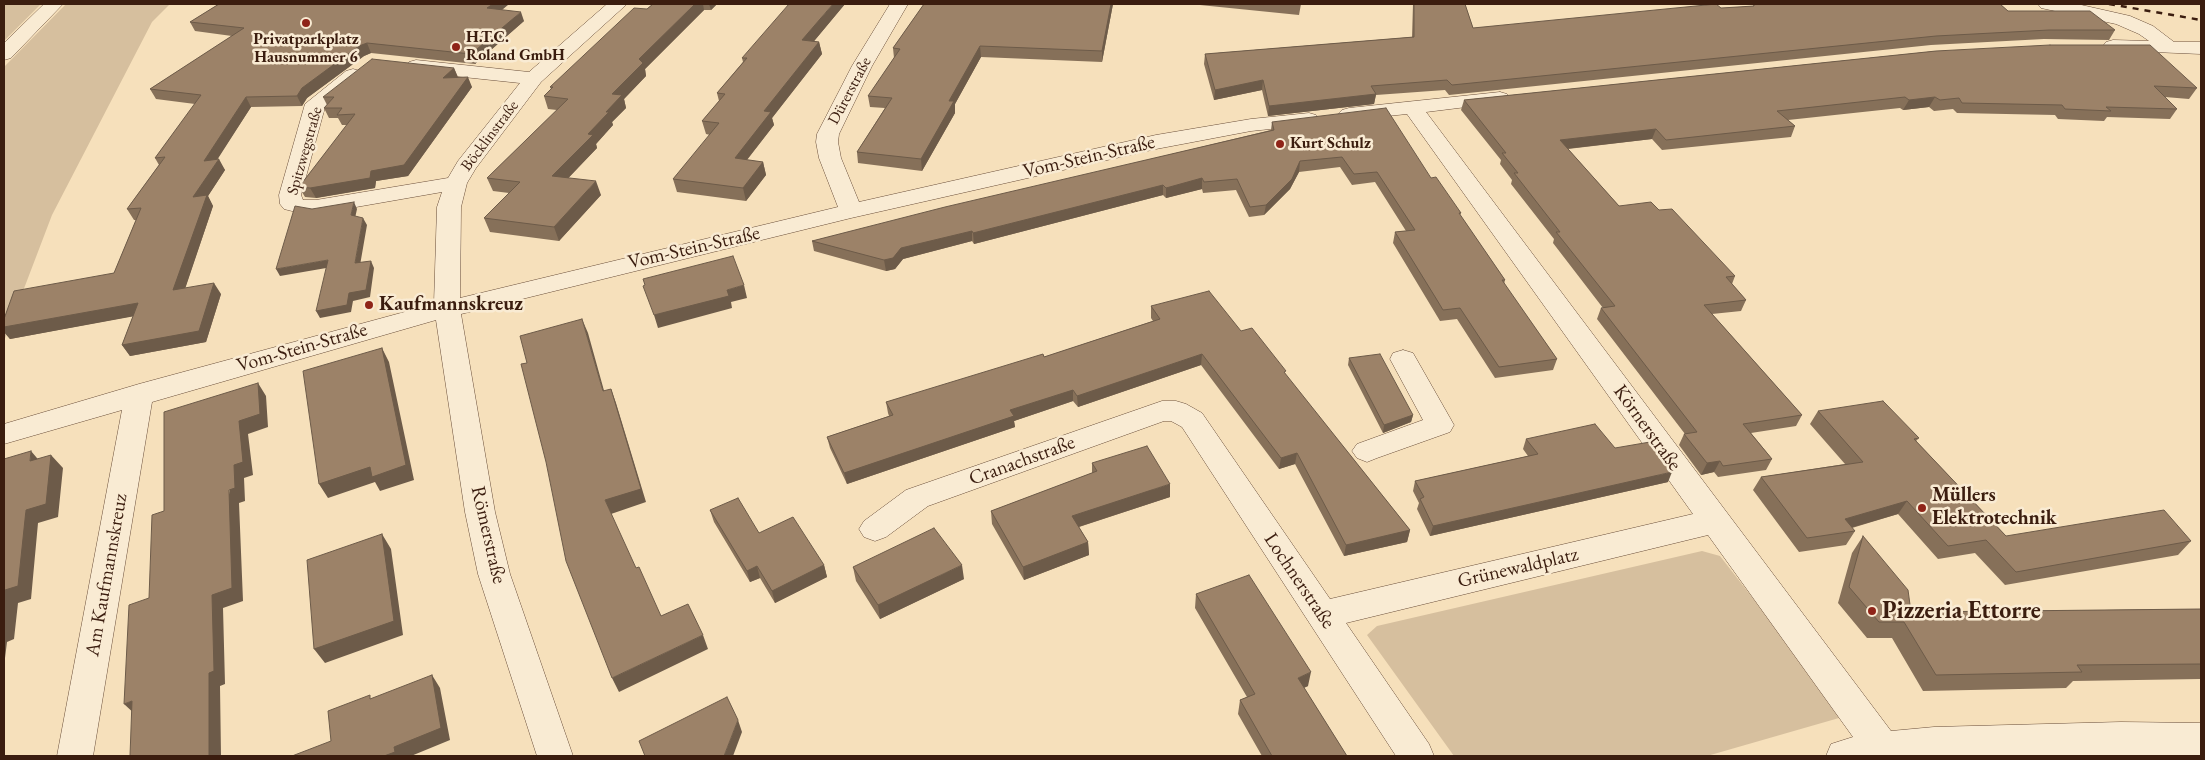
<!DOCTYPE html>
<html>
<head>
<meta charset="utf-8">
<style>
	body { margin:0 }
	#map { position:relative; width:2205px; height:760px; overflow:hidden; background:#f6e0bb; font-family:"EB Garamond",serif }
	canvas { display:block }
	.frame { position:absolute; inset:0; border:5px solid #3b1d0f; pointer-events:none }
</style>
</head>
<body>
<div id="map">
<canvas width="2205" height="760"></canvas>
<div class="frame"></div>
</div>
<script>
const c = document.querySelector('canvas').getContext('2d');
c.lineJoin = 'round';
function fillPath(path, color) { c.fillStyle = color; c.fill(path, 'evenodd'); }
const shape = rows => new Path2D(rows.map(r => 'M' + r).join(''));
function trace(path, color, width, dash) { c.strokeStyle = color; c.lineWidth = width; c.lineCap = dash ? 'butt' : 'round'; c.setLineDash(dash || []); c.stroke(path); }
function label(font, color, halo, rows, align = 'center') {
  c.font = font + ' "EB Garamond",serif'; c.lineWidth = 5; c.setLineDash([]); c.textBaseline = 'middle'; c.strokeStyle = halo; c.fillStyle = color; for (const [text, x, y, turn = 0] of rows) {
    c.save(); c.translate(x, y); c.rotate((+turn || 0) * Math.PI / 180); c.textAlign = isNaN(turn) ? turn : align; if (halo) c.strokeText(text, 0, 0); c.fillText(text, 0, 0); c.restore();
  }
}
fillPath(shape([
	[4,4,41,4,4,41],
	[66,4,170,4,152,22,52,215,4,341,4,67],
	[1702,551,1720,556,1840,710,1839,718,1707,756,1454,756,1367,635,1377,626]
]), '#d6bf9e');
const minor = shape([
	[44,4,63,4,11,58,4,60,4,43,44,4],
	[607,4,627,4,541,82,476,168,467,183,461,207,460,298,838,207,819,158,816,142,817,134,852,66,890,4,908,4,872,66,839,134,838,142,841,158,859,202,1156,135,1251,119,1309,113,1316,115,1320,119,1316,123,1309,125,1251,131,1156,149,851,218,461,314,495,512,510,574,573,756,537,756,478,574,465,512,436,320,152,402,93,756,57,756,122,410,4,444,4,424,139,384,434,304,437,207,442,192,316,214,304,214,284,209,280,204,279,195,305,104,346,71,353,69,360,71,363,75,325,107,301,195,303,200,316,200,448,178,458,161,520,83,416,72,409,70,406,66,409,62,416,60,529,72,607,4],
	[2038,4,2077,4,2130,16,2153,26,2174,42,2201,42,2201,54,2106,50,2103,46,2106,42,2113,40,2149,41,2139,34,2116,24,2041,8,2038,4],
	[1500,92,1507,94,1510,98,1507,102,1426,112,1891,731,1934,727,2121,722,2201,723,2201,755,1826,756,1831,744,1853,737,1708,535,1346,623,1429,744,1434,756,1396,756,1182,427,1171,421,1164,421,928,506,886,537,875,541,864,537,859,529,864,521,906,490,1162,401,1176,401,1186,404,1202,413,1330,599,1693,514,1407,114,1349,120,1342,118,1338,114,1342,110,1349,108,1500,92],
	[1403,350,1413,353,1454,425,1450,432,1377,458,1367,462,1357,458,1352,451,1357,444,1423,420,1390,359,1393,353,1403,350]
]);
trace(minor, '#6a4e3a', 1);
fillPath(minor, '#f9ebd3');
trace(shape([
	[2109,4,2201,20]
]), '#3b1d0f', 2.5, [6, 6]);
fillPath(shape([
	[219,4,509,4,502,10,524,21,475,64,371,53,364,56,307,98,302,106,251,107,217,159,225,170,208,196,213,206,185,288,221,294,206,342,130,356,122,345,133,316,10,339,4,332,4,319,114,273,136,220,134,220,127,209,159,165,155,158,195,104,156,99,150,89,232,36,195,31,190,22],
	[653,4,717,4,711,10,704,10,645,69,646,76,624,99,626,108,612,122,613,125,596,144,597,148,568,178,601,195,559,241,490,232,484,218,509,193,493,191,487,178,557,110,548,109,544,96,551,89,550,87],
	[845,4,814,41,819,42,822,54,772,118,774,125,747,160,763,162,766,175,746,201,677,192,673,179,710,135,706,134,702,121,719,101,717,93,743,62,742,58],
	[924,4,1113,4,1102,62,981,57,955,104,955,113,922,171,858,163,857,152,885,108,870,107,868,96,894,58,893,48],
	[1190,4,1301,4,1299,15],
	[1413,4,1465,4,1473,28,1753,6,1754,4,2000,4,2008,11,2115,30,2109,40,2044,39,1931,45,1449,95,1445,90,1376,95,1374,104,1268,116,1262,90,1214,100,1204,64,1205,54,1412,37],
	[1936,51,2197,88,2189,99,2165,97,2177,109,2170,119,2107,117,2104,121,2058,119,2055,115,1957,113,1953,109,1934,111,1929,107,1903,110,1900,108,1788,120,1795,126,1791,137,1662,150,1652,139,1568,149,1619,206,1659,210,1735,276,1732,284,1746,300,1741,311,1712,314,1802,415,1796,426,1751,433,1772,459,1766,470,1718,477,1714,472,1701,475,1679,445,1684,434,1685,434,1597,319,1601,308,1603,308,1553,243,1554,239,1511,184,1512,180,1500,164,1501,160,1461,110,1464,100],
	[454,68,458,77,472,87,408,176,376,181,375,188,316,198,305,197,299,187,347,125,342,125,338,118,329,118,324,108,327,105,323,97],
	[1272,122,1431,178,1461,213,1460,215,1505,280,1504,284,1557,359,1553,370,1495,378,1457,319,1440,321,1434,311,1393,243,1395,232,1406,231,1375,182,1352,185,1340,167,1299,172,1290,189,1264,215,1249,217,1236,190,1203,193,1202,189,1166,198,1163,195,974,244,972,241,903,259,895,269,886,271,814,251,812,241,1271,130],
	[1151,306,1241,331,1285,374,1410,530,1407,542,1344,556,1295,464,1279,469,1201,365,1078,407,1073,401,1014,421,1015,427,847,484,830,448,827,437,889,416,888,413,886,402,1044,357,1153,321,1151,318],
	[1349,358,1413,415,1411,422,1383,433,1348,365],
	[1818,411,1919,438,1916,441,2006,536,2191,541,2178,555,2005,585,1975,553,1938,559,1898,514,1852,528,1855,531,1846,545,1799,552,1753,490,1761,477,1845,464,1810,424],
	[1526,439,1615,448,1668,482,1430,536,1417,509,1419,503,1413,491,1415,481,1528,456,1523,449],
	[1092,463,1170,497,1079,527,1088,542,1089,555,1024,580,992,524,991,511,1092,473],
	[710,510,759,533,824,565,827,577,775,603,760,578,750,582,714,522],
	[1863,536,1911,612,2201,609,2201,679,2073,681,2066,688,1923,691,1892,638,1867,638,1838,603,1852,553],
	[853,567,964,579,880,619,856,581],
	[1196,594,1308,686,1304,688,1347,756,1262,756,1238,714,1240,700,1247,697,1195,608]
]), '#867059');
fillPath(shape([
	[493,4,509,4,491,18,487,8],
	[695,4,703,4,704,10,645,69,646,76,624,99,626,108,612,122,613,125,596,144,597,148,557,190,552,176,606,112,612,94,639,59],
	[709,4,717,4,711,10],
	[833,4,845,4,805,52,802,40],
	[1111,4,1113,4,1102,62,1102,51],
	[521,12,524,21,475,64,471,54],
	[819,42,822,54,772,118,774,125,738,171,735,158,764,111],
	[367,43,371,53,364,56,307,98,302,106,297,96,302,88,359,46],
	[980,46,981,57,955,104,955,113,922,171,921,159,949,101],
	[454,68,458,78,443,78],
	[468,77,472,87,408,176,376,181,375,188,316,198,310,188,371,171],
	[1263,80,1262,90,1214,100,1215,90],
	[1376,94,1374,104,1268,116,1269,106],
	[246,97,251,107,210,171,204,161],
	[1935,97,1929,107,1903,110,1909,100],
	[1656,129,1652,139,1556,150,1560,140],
	[219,159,225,170,208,196,213,206,181,301,173,290,193,197],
	[1300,161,1299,172,1290,189,1264,215,1266,205],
	[763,162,766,175,746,201,743,188],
	[1202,178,1202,189,1166,198,1166,188],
	[596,181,601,195,559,241,554,227],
	[1163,185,1163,195,974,244,973,233],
	[354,202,357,209,354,223,351,215],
	[363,218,367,225,359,271,355,263],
	[972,231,972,241,903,259,895,269,886,271,884,260,901,248],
	[328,260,332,267,280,276,276,269],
	[371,261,374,268,370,297,353,301,351,312,320,318,316,311,349,293],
	[214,283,221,294,206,342,130,356,122,345],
	[744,285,747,298,731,302,732,308,658,328,654,315,727,290],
	[138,303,146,314,10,339,4,332,4,327],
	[582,319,588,333,608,405,603,391],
	[382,348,389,362,414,480,380,491,375,482,328,498,319,484],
	[1202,354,1201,365,1078,407,1077,396],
	[258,383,266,396,268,427,248,434,253,475,244,478,245,501,239,503,243,601,223,608,225,684,220,686,221,756,209,756,209,673,212,595,234,465,239,421],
	[611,389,616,403,646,502,611,514,605,500],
	[1073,390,1073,401,1014,421,1015,427,847,484,844,473,1010,410],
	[1413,415,1411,422,1383,433,1384,425],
	[31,451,42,464,30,461],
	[1297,453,1295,464,1279,469,1281,458],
	[51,455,63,468,58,517,38,523,31,599,18,603,14,639,7,642,4,666,4,600,5,590,26,510],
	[1720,461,1714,472,1701,475,1707,463],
	[1672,472,1668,482,1430,536,1433,526],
	[1170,484,1170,497,1072,529,1072,516],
	[1907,501,1898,514,1836,532,1845,519],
	[1410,530,1407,542,1344,556,1346,545],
	[382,534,391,549,403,635,325,663,314,649],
	[1088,542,1089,555,1024,580,1023,567],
	[824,565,827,577,775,603,772,591],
	[962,565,964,579,880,619,878,605],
	[757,566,760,578,750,582,747,571],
	[703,635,708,649,619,692,612,678],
	[1311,672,1308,686,1295,691,1298,678],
	[432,675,440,688,450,740,411,756,384,756,394,747],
	[132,701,137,716,124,704],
	[738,720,742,732,733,756,724,756]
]), '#6d5b49');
const building = shape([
	[219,4,493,4,487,8,521,12,471,54,367,43,359,46,302,88,297,96,246,97,204,161,219,159,193,197,207,195,173,290,214,283,199,331,122,345,138,303,4,327,4,319,14,291,114,273,141,208,127,209,165,157,155,158,201,95,150,89,244,28,190,22,219,4],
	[653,4,695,4,639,59,643,63,612,94,622,95,606,112,609,112,588,134,593,135,552,176,596,181,554,227,484,218,520,182,487,178,568,99,544,96,553,87,550,87,634,8,647,9,653,4],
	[789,4,833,4,802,40,819,42,764,111,771,112,735,158,763,162,743,188,673,179,719,123,702,121,725,94,717,93,747,58,742,58,789,4],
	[924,4,1111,4,1102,51,980,46,949,101,954,101,921,159,857,152,892,98,868,96,900,49,893,48,924,4],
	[1414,4,1465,4,1473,28,1716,4,1721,8,1754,6,1754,4,2000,4,2008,11,2090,11,2115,30,2049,30,1936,36,1452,85,1447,80,1371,86,1376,94,1269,106,1263,80,1215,90,1205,54,1414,37,1414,4],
	[2050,45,2150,45,2197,88,2154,86,2177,109,2106,107,2111,111,2065,109,2062,105,1962,103,1959,98,1940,100,1935,97,1909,100,1905,97,1777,111,1795,126,1666,140,1656,129,1560,140,1619,206,1651,202,1659,210,1672,209,1735,276,1726,277,1746,300,1704,305,1802,415,1743,424,1772,459,1723,466,1720,461,1707,463,1684,434,1697,432,1601,308,1615,306,1556,232,1560,232,1514,173,1518,173,1502,153,1506,153,1464,100,1936,51,2050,45],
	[372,59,454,68,443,78,468,77,404,165,371,171,370,178,310,188,299,187,355,114,337,115,342,108,324,108,334,97,323,97,372,59],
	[1386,108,1431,178,1436,177,1461,213,1459,213,1505,280,1502,280,1557,359,1499,367,1460,308,1443,310,1437,300,1395,232,1415,230,1377,172,1354,174,1342,157,1300,161,1292,179,1266,205,1250,207,1237,179,1204,182,1202,178,1166,188,1163,185,973,233,972,231,901,248,893,258,884,260,812,241,945,207,1274,130,1272,122,1386,108],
	[354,202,351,215,363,218,355,263,371,261,366,290,349,293,347,305,316,311,328,260,276,269,295,206,312,209,354,202],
	[733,256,744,285,727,290,729,296,654,315,643,286,645,285,643,279,733,256],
	[1209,291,1241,331,1252,328,1286,371,1284,372,1410,530,1346,545,1297,453,1281,458,1202,354,1077,396,1073,390,1010,410,1014,416,844,473,827,437,893,415,886,402,1043,354,1044,357,1160,319,1151,306,1209,291],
	[582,319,603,391,611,389,641,489,605,500,636,568,639,567,661,616,688,604,703,635,612,678,566,561,546,462,521,364,527,363,520,336,582,319],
	[382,348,406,465,372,477,370,467,319,484,303,371,382,348],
	[1380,354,1413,415,1384,425,1349,358,1380,354],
	[258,383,260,414,239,421,243,462,234,465,235,488,229,490,232,588,212,595,214,671,209,673,209,756,130,756,132,701,124,704,129,605,149,598,152,515,164,511,164,412,258,383],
	[1883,401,1919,438,1914,439,2006,536,2164,510,2191,541,2016,572,1986,540,1948,546,1907,501,1845,519,1855,531,1807,538,1761,477,1863,462,1818,411,1883,401],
	[1595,424,1615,448,1650,442,1672,472,1433,526,1420,499,1424,497,1415,481,1538,454,1526,439,1595,424],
	[1147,446,1170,484,1072,516,1088,542,1023,567,991,511,1097,471,1092,463,1147,446],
	[31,451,30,461,51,455,46,504,26,510,18,586,5,590,4,600,4,459,31,451],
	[738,498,759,533,793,517,824,565,772,591,757,566,747,571,710,510,738,498],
	[934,528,962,565,878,605,853,567,934,528],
	[382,534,394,621,314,649,307,560,382,534],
	[1863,536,1908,590,1911,612,2201,609,2201,664,2077,665,2082,672,1936,675,1904,622,1879,622,1849,587,1863,536],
	[1249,575,1311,672,1298,678,1347,756,1272,756,1240,700,1255,694,1196,594,1249,575],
	[432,675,441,728,394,747,395,752,384,756,292,756,331,741,328,711,370,695,370,699,432,675],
	[727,697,738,720,724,756,645,756,639,741,727,697]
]);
fillPath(building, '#9c8268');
trace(building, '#6d5b49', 1);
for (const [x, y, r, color] of [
	[306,23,5,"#8f2418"],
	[456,47,5,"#8f2418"],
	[1280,144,5,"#8f2418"],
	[369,305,5,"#8f2418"],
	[1922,508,5,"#8f2418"],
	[1872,611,5,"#8f2418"]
]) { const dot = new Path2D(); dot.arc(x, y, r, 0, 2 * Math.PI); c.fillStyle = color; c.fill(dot); trace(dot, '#f9ebd3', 2); }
label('bold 16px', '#3b1d0f', '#f9ebd3', [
	["H.T.C.",466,38],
	["Roland GmbH",466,56],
	["Privatparkplatz",306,40,"center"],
	["Hausnummer 6",306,58,"center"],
	["Kurt Schulz",1290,144]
], 'left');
label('16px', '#3b1d0f', '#f9ebd3', [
	["Dürerstraße",850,91,-62],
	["Böcklinstraße",490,136,-53],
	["Spitzwegstraße",305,151,-74]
]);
label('20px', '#3b1d0f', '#f9ebd3', [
	["Vom-Stein-Straße",1089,157,-13],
	["Vom-Stein-Straße",694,248,-13],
	["Vom-Stein-Straße",302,348,-16],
	["Körnerstraße",1647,428,54],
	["Cranachstraße",1022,461,-20],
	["Römerstraße",488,535,77],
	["Grünewaldplatz",1518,568,-13],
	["Am Kaufmannskreuz",107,575,-80],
	["Lochnerstraße",1299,581,56]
]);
label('bold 20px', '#3b1d0f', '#f9ebd3', [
	["Kaufmannskreuz",379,305],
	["Müllers",1932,496],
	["Elektrotechnik",1932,519]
], 'left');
label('bold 24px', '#3b1d0f', '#f9ebd3', [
	["Pizzeria Ettorre",1882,611]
], 'left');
</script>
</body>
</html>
